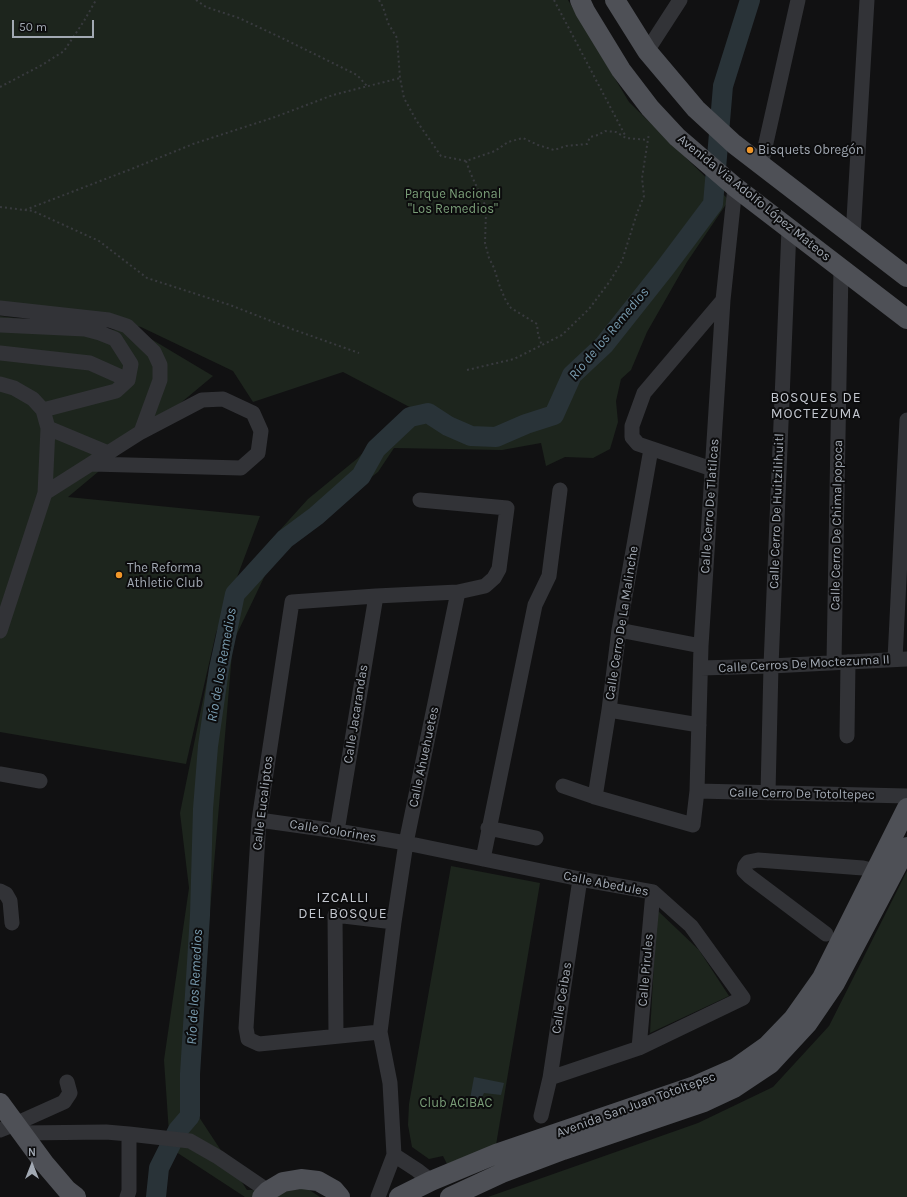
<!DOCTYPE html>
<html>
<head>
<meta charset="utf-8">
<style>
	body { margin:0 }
	#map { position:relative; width:907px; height:1197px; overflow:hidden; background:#111112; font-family:Karla,sans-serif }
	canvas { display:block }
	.north { position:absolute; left:12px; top:1145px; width:40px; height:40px; -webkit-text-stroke:3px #0c0c0d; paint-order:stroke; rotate:0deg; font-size:11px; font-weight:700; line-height:16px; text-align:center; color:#a2a9b3 }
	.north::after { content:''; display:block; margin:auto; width:14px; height:18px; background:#a2a9b3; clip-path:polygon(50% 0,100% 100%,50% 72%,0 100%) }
	.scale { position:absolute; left:12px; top:20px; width:82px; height:18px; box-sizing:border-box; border:2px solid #a2a9b3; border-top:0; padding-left:5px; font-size:12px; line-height:14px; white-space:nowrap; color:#a2a9b3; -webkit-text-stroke:3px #0c0c0d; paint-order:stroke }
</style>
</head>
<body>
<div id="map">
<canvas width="907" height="1197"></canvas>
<div class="north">N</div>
<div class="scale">50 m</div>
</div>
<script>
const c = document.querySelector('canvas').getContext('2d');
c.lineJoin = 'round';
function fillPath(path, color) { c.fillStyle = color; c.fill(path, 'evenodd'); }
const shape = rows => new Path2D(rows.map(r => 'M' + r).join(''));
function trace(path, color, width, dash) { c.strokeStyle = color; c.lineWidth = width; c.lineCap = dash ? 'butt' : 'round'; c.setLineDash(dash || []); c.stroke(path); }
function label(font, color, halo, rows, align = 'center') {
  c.font = font + ' Karla,sans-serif'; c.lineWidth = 4; c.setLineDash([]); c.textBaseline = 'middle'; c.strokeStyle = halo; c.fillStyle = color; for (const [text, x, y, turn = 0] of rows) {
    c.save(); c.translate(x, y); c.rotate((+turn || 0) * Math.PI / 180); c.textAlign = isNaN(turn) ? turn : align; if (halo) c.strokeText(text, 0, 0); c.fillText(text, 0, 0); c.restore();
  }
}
fillPath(shape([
	[0,0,568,0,629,102,729,200,687,262,647,332,631,370,621,379,616,401,618,422,610,449,593,458,565,457,546,466,541,443,502,450,394,448,378,472,344,498,269,567,233,642,200,1028,199,1117,247,1190,308,1189,320,1197,245,1197,170,1148,164,1060,189,888,180,813,208,675,236,586,270,541,308,499,358,458,384,431,421,413,343,372,253,402,233,371,141,327,77,310,0,304],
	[0,316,141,333,213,376,68,497,260,516,216,633,186,764,0,732],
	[451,866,540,883,496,1145,447,1164,443,1156,429,1159,412,1147,408,1125,409,1104],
	[907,871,907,1197,488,1197,698,1123,773,1087,829,1026],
	[657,910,699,950,729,996,650,1033]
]), '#1d251d');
fillPath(shape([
	[474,1077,504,1083,501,1095,484,1093,480,1101,470,1099]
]), '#293338');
trace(shape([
	[156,1197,159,1168,178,1130,190,1116,190,1074,200,915,203,809,208,746,219,669,235,594,285,539,316,516,361,476,376,449,410,417,428,413,448,426,471,436,496,437,526,424,554,415,572,375,604,345,665,268,713,204,723,86,750,0]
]), '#293338', 20);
trace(shape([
	[196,0,206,7,239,18,284,39,357,75,367,86],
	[379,0,383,7,388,23,397,38,400,78,404,98,416,120,441,156,466,161,495,151,508,142,523,138,538,145,554,150,566,146,587,144,590,137,598,135,605,131,616,132,626,138,648,140],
	[554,0,626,137],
	[0,87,42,65,64,51,84,21,96,0],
	[466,161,470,172,485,205,486,212,485,243,489,258,494,268,500,287,506,301,511,308,537,324,538,334,542,346],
	[0,207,33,211,99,241,147,278,230,305,289,328,359,353],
	[25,210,134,168,193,144,275,117,333,95,400,78],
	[467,370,514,359,562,335,589,309,610,281,622,261,637,213,644,196,642,178,649,133]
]), '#383a3e', 2, [2, 3]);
trace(shape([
	[647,51,680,0],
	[761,165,798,0],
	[853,236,867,0],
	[0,308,109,320,127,326,154,352,160,365,160,380,141,432],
	[0,325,85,329,100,333,115,339,131,364,128,380,116,391,43,410],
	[0,353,90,363,128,380],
	[0,384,14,388,33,399,43,410,48,428,45,493],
	[48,428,108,453],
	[712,469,638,444,632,437,632,426,644,393,723,300],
	[619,630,701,646],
	[0,631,45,493,141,432,202,400,223,399,253,413,261,431,258,453,241,468,92,464],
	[895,659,907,420],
	[834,662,841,268],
	[701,668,771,666,907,659],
	[609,710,699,725],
	[847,736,848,662],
	[0,774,40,781],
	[563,786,595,797,693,825,697,791,701,646,723,300,735,187],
	[697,791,907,796],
	[768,793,771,666,789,229],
	[595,797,609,710,619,630,651,449],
	[259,820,337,831,406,843,580,879,653,892,691,926,743,998,639,1048,550,1078],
	[488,828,536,838],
	[337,831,376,596],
	[483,859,535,605,549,576,560,490],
	[0,891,6,894,10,901,12,923],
	[826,934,749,876,744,871,745,866,748,862,758,860,863,868,876,871],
	[380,1032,259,1044,248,1039,246,1028,259,820,292,602,376,596,458,592,485,586,494,578,499,569,507,508,420,500],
	[336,1036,335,915,394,922],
	[639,1048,653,892],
	[541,1116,550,1078,580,879],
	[0,1130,15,1124,64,1102,70,1093,67,1082],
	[23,1133,106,1132,129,1134,190,1141,218,1157,268,1191],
	[394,1155,417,1170,431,1181],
	[127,1197,129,1191,129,1134],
	[378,1197,394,1155,390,1083,380,1032,394,922,406,843,458,592]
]), '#323337', 15);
trace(shape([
	[580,0,585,11,621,70,650,108,677,137,735,187,907,319],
	[615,0,647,51,696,109,734,144,907,277],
	[0,1103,44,1163,67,1190,76,1197],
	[262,1197,268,1191,283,1182,301,1179,318,1181,334,1190,340,1197],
	[399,1197,431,1181,496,1154,695,1086,736,1068,767,1046,793,1019,822,978,907,808],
	[450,1197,502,1173,563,1150,704,1102,734,1088,770,1064,807,1024,835,983,907,847]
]), '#4e5056', 20);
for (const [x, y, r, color] of [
	[750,150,4,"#f19729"],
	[119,575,4,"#f19729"]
]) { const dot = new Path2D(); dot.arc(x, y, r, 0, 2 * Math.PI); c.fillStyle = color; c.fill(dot); trace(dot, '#0c0c0d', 1.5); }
label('13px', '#a2a9b3', '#0c0c0d', [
	["Bisquets Obregón",758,150],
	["The Reforma",127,568],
	["Athletic Club",127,583]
], 'left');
label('13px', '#7a9e78', '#0c0c0d', [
	["Parque Nacional",453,194],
	["\"Los Remedios\"",453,209],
	["Club ACIBAC",456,1103]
]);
label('13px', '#a2a9b3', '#0c0c0d', [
	["Avenida Via Adolfo López Mateos",754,198,39],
	["Calle Cerro De Tlatilcas",710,506,-86],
	["Calle Cerro De Huitzilihuitl",777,511,-88],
	["Calle Cerro De Chimalpopoca",837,525,-89],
	["Calle Cerro De La Malinche",622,623,-81],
	["Calle Cerros De Moctezuma II",804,664,-3],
	["Calle Jacarandas",356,714,-81],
	["Calle Ahuehuetes",424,757,-78],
	["Calle Cerro De Totoltepec",802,794,1],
	["Calle Eucaliptos",263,803,-83],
	["Calle Colorines",333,831,9],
	["Calle Abedules",606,884,11],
	["Calle Pirules",646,970,-85],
	["Calle Ceibas",562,998,-81],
	["Avenida San Juan Totoltepec",636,1105,-20]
]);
label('italic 14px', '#789baf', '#0c0c0d', [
	["Río de los Remedios",609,334,-50],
	["Río de los Remedios",222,665,-80],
	["Río de los Remedios",195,987,-87]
]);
c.letterSpacing = '1px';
label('14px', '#c3c7cf', '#0c0c0d', [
	["BOSQUES DE",816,398],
	["MOCTEZUMA",816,414],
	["IZCALLI",343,898],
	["DEL BOSQUE",343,914]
]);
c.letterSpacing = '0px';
</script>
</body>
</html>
